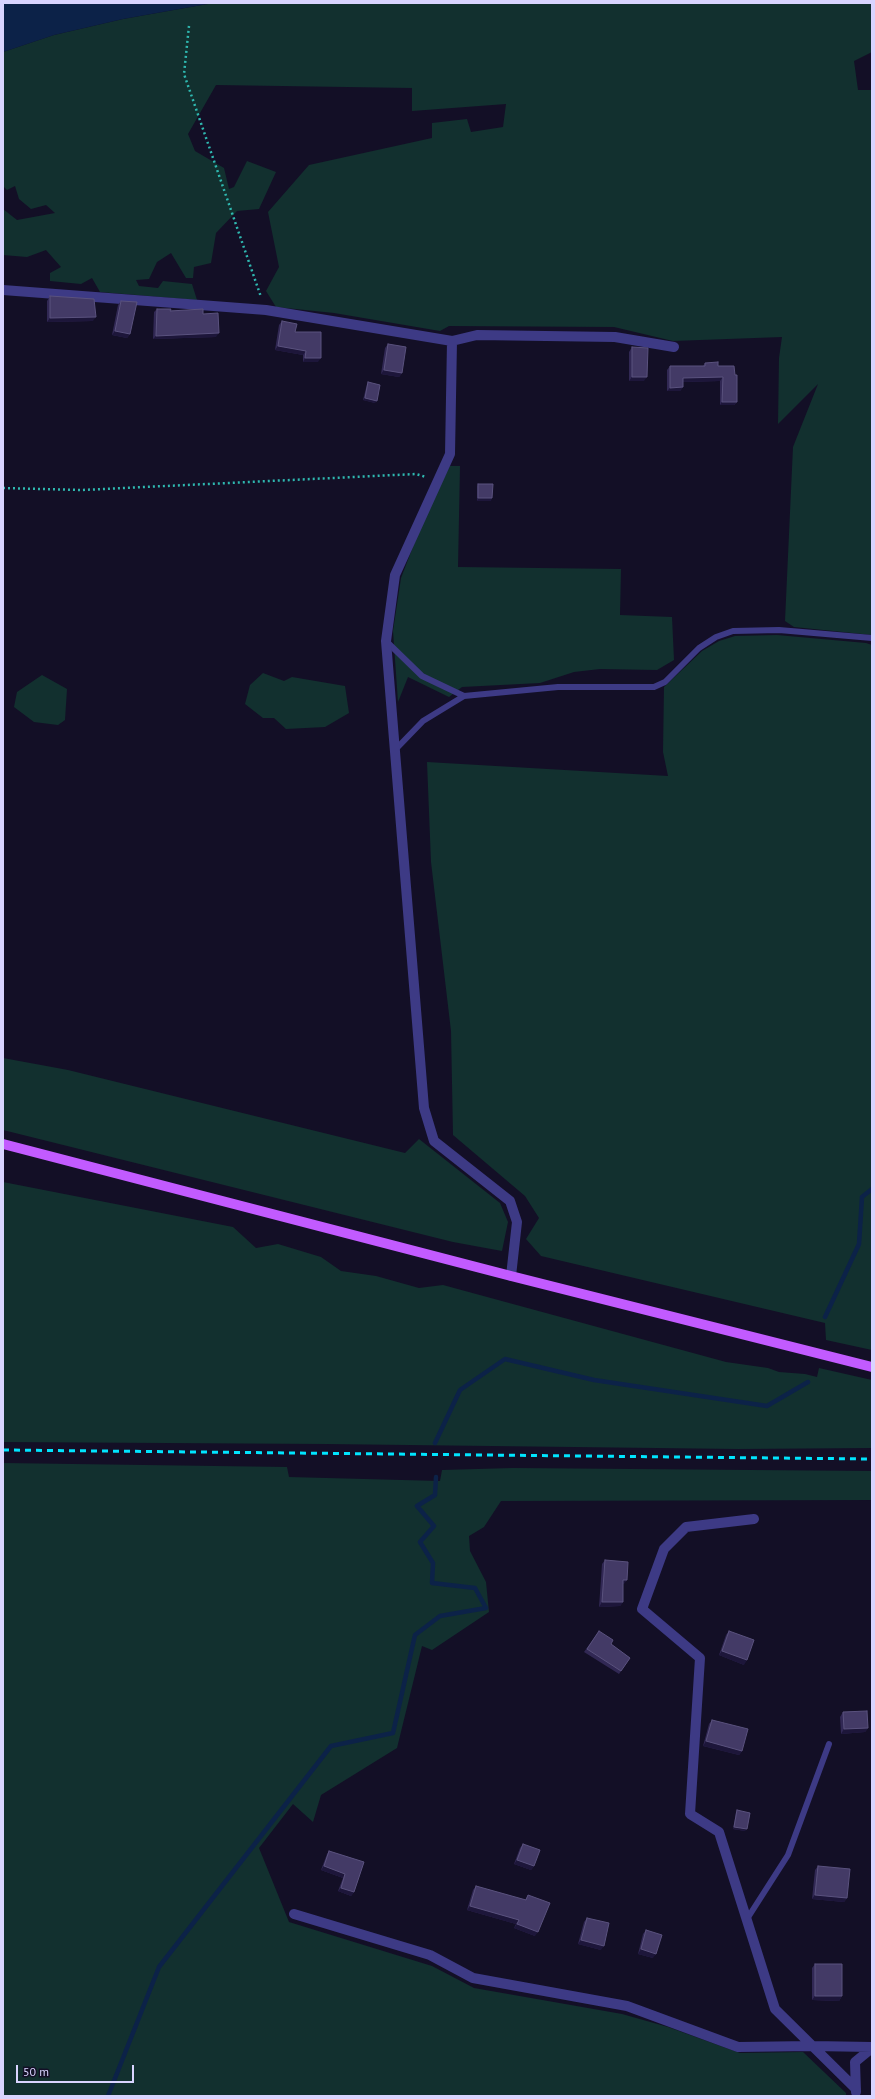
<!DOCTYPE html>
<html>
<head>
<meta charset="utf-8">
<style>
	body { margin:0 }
	#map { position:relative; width:875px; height:2099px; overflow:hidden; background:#130f26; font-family:"PT Sans",sans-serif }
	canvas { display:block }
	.frame { position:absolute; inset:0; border:4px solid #d9d4ff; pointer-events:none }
	.scale { position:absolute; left:16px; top:2065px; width:118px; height:18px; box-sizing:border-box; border:2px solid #d9d4ff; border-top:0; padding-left:5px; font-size:12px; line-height:14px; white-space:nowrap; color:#d9d4ff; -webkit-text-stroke:3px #130f26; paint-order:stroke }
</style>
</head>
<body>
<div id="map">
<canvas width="875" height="2099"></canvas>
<div class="frame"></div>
<div class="scale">50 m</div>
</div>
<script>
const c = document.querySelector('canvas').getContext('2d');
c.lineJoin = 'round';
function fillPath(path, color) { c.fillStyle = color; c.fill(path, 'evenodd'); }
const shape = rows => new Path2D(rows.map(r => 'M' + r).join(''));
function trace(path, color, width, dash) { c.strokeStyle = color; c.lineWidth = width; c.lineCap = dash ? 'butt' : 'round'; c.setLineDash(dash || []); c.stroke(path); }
fillPath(shape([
	[213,3,872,3,872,52,854,61,858,90,872,90,872,635,794,627,785,621,793,447,818,384,778,424,779,358,782,337,673,341,614,327,449,326,440,331,334,313,276,307,266,291,279,267,268,212,309,165,432,138,432,123,467,119,471,132,503,127,506,104,412,111,412,88,216,85,188,134,195,151,224,168,229,189,234,187,247,161,276,172,259,209,237,211,216,233,211,263,194,267,193,278,186,278,171,253,157,262,149,279,136,280,139,286,158,288,163,281,192,284,197,300,100,292,92,278,81,284,50,281,50,273,61,267,46,250,27,257,3,255,3,209,17,220,55,213,46,205,31,209,19,199,15,186,7,190,3,186,3,52,54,35,123,19],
	[450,466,460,466,458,567,621,569,620,615,672,617,674,660,657,670,600,669,574,672,540,683,462,687,449,697,408,677,398,702,393,631,401,578,426,513],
	[777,635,866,643,872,645,872,1350,826,1340,825,1323,541,1256,526,1239,539,1218,525,1196,453,1135,451,1031,431,862,427,762,668,776,663,752,664,687,702,651,719,641,735,636],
	[263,673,284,681,292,677,345,686,349,713,325,727,286,729,274,718,263,718,245,704,250,685],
	[42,675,67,689,65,720,58,725,34,722,14,707,17,692],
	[3,1058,68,1070,405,1153,419,1139,500,1203,508,1222,502,1251,453,1242,3,1130],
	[3,1182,233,1227,256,1248,278,1244,321,1257,341,1271,376,1276,419,1288,443,1285,726,1362,768,1368,779,1372,805,1374,817,1377,819,1368,872,1380,872,1448,738,1449,326,1444,3,1442],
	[3,1463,287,1467,289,1477,440,1481,442,1470,513,1468,872,1471,872,1500,501,1501,484,1527,469,1536,470,1551,486,1582,489,1612,432,1650,422,1646,397,1748,321,1795,313,1822,293,1804,259,1848,289,1922,432,1966,474,1988,622,2014,668,2027,740,2053,803,2052,846,2093,846,2096,3,2096]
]), '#12302f');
fillPath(shape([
	[3,3,213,3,123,19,54,35,3,52]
]), '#0c2248');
trace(shape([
	[825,1317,859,1244,862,1197,872,1189],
	[435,1443,460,1390,505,1359,594,1380,767,1406,808,1382],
	[108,2096,159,1967,331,1746,393,1733,415,1635,440,1616,486,1608,475,1588,432,1583,433,1563,420,1542,434,1526,417,1506,435,1495,436,1477]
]), '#0c2248', 4.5);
trace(shape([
	[189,26,184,74,261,297],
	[3,488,82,490,416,474,426,477]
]), '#2fb8b0', 2.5, [2, 3]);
trace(shape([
	[386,641,422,676,464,696,558,687,654,687,665,682,699,648,716,637,733,631,779,630,872,638],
	[394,751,423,721,464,696],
	[747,1919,788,1855,829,1744]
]), '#3d3a85', 6);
trace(shape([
	[3,290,266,310,452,341,477,335,615,337,674,347],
	[452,341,450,454,395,575,386,641,424,1108,434,1141,510,1201,517,1222,511,1276],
	[754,1519,686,1527,664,1549,642,1609,700,1658,690,1814,719,1832,775,2009,856,2089],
	[294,1914,430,1955,473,1978,627,2006,738,2047,812,2046,872,2047],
	[856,2092,855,2062,872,2048]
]), '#3d3a85', 10);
trace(shape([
	[3,1144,511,1276,872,1367]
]), '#c25bff', 10);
trace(shape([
	[3,1450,872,1459]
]), '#00e5ff', 3, [6, 5]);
fillPath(shape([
	[50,296,93,321,47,322,47,301],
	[121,301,130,334,127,338,112,335,118,305],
	[157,309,203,314,216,337,153,339,154,312],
	[282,321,295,332,318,362,303,362,303,355,275,350,279,325],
	[388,344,402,373,399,377,381,374,385,348],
	[632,347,644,381,629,381,629,352],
	[705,363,718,366,735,375,737,402,734,405,720,405,720,381,683,382,683,387,680,391,667,391,667,370,670,366,703,366],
	[368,382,375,403,363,400,367,384],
	[478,484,491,501,477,501,477,486],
	[605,1560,627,1580,623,1584,623,1602,620,1606,599,1607,602,1564],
	[599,1631,611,1644,630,1658,619,1674,584,1652],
	[729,1631,744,1665,719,1655,726,1635],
	[843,1712,868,1728,865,1732,841,1734,840,1717],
	[712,1720,742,1751,739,1755,703,1746,709,1724],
	[737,1810,745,1831,733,1829,736,1812],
	[523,1844,534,1866,531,1870,514,1864,520,1848],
	[329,1851,364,1862,354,1892,351,1896,338,1891,343,1878,321,1870,327,1854],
	[818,1866,847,1898,844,1902,812,1899,815,1870],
	[476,1886,525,1900,528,1895,535,1936,514,1928,516,1924,467,1910,473,1890],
	[587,1918,601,1950,578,1944,584,1922],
	[646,1930,653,1958,638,1954,643,1934],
	[815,1964,842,1996,839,2001,812,2000,812,1968]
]), '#312854');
fillPath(shape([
	[96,317,93,321,47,322,50,318],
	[115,331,130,334,127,338,112,335],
	[219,333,216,337,153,339,156,336],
	[278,346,306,351,303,355,275,350],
	[305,358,321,358,318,362,303,362],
	[384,370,402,373,399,377,381,374],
	[632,377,647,377,644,381,629,381],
	[723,377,720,381,680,382,683,378],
	[683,387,680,391,667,391,670,388],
	[365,398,377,401,375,403,363,400],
	[722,402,737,402,734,405,720,405],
	[478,498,492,498,491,501,477,501],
	[623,1580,627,1580,624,1584,620,1584],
	[602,1602,623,1602,620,1606,599,1607],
	[722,1651,747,1660,744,1665,719,1655],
	[868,1728,865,1732,841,1734,844,1729],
	[706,1741,742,1751,739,1755,703,1746],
	[734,1827,747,1829,745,1831,733,1829],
	[517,1860,534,1866,531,1870,514,1864],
	[324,1866,345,1874,343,1878,321,1870],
	[341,1888,354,1892,351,1896,338,1891],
	[815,1895,847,1898,844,1902,812,1899],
	[470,1906,519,1920,516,1924,467,1910],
	[517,1924,538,1932,535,1936,514,1928],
	[581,1940,604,1946,601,1950,578,1944],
	[641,1949,656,1954,653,1958,638,1954],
	[815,1996,842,1996,839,2001,812,2000]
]), '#1d163a');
const building = shape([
	[50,296,94,299,96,317,50,318,50,296],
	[121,301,137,302,130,334,115,331,121,301],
	[157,309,171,309,170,311,203,309,203,314,218,313,219,333,156,336,157,309],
	[282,321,297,324,295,332,321,332,321,358,305,358,306,351,278,346,282,321],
	[388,344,406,347,402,373,384,370,388,344],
	[632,347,648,348,647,377,632,377,632,347],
	[718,362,718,366,734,366,735,375,737,375,737,402,722,402,723,377,683,378,683,387,670,388,670,366,705,366,705,363,718,362],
	[368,382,380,385,377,401,365,398,368,382],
	[478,484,493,484,492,498,478,498,478,484],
	[605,1560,628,1562,627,1580,623,1580,623,1602,602,1602,605,1560],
	[599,1631,613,1640,611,1644,630,1658,621,1671,587,1649,599,1631],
	[729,1631,754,1640,747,1660,722,1651,729,1631],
	[867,1711,868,1728,844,1729,843,1712,867,1711],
	[712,1720,748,1729,742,1751,706,1741,712,1720],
	[737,1810,750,1813,747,1829,734,1827,737,1810],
	[523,1844,540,1850,534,1866,517,1860,523,1844],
	[329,1851,364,1862,354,1892,341,1888,345,1874,324,1866,329,1851],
	[818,1866,850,1869,847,1898,815,1895,818,1866],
	[476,1886,526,1900,528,1895,550,1903,538,1932,517,1924,519,1920,470,1906,476,1886],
	[587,1918,609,1923,604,1946,581,1940,587,1918],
	[646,1930,662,1935,656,1954,641,1949,646,1930],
	[815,1964,842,1964,842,1996,815,1996,815,1964]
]);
fillPath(building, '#433a66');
trace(building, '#5a527e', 1);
</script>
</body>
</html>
